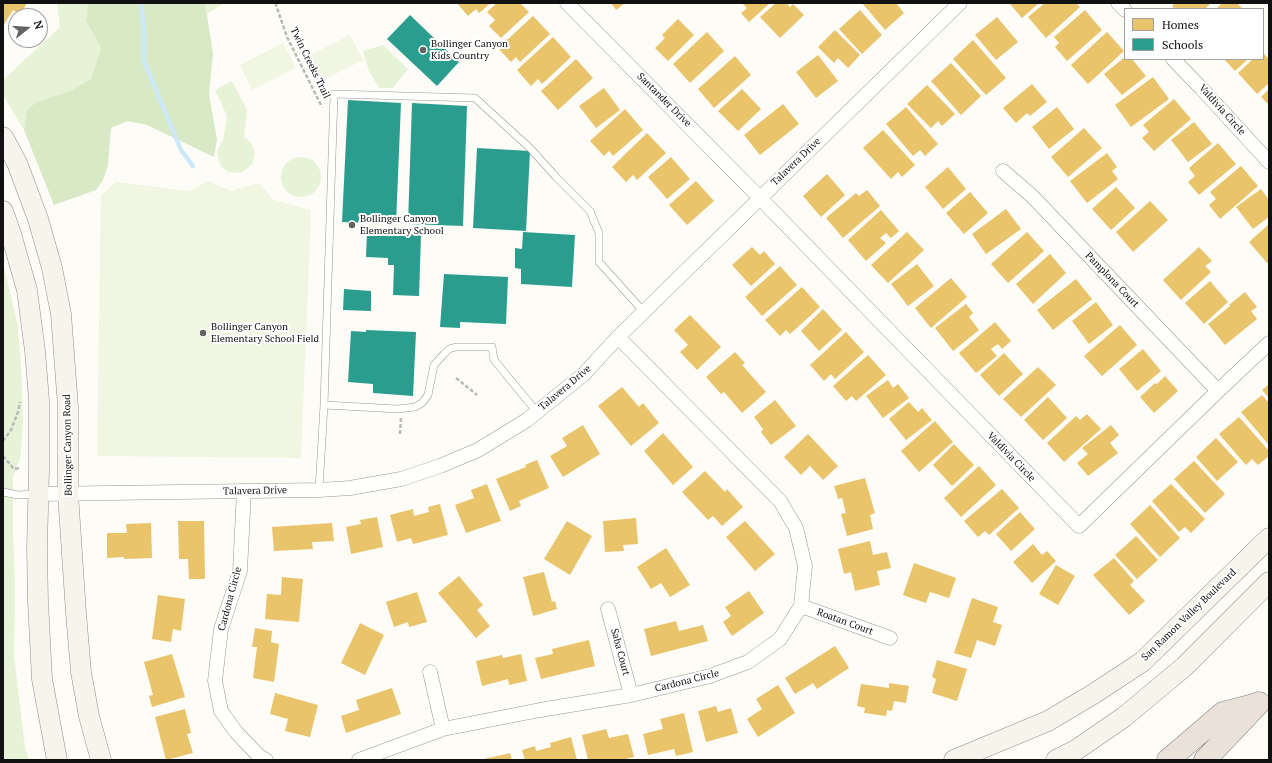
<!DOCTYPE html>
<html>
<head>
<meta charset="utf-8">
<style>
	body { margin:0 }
	#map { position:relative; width:1272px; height:763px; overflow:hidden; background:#fdfcf7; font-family:"PT Serif",serif }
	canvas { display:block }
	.frame { position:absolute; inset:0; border:4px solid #111; pointer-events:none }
	.legend { position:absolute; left:1124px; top:8px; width:140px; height:52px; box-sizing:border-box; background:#fff; border:1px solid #a0a0a0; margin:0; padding:5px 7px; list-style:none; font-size:12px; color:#111 }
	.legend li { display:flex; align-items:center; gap:8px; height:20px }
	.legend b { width:20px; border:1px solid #a0a0a0 }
	.north { position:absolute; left:8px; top:8px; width:40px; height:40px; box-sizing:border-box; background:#fff; border:1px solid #a0a0a0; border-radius:50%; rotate:73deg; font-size:11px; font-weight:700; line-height:16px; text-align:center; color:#111 }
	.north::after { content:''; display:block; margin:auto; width:14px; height:18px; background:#646362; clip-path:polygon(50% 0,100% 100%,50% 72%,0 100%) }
</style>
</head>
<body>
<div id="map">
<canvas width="1272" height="763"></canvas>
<div class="frame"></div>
<ul class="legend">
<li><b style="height:11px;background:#e9c46a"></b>Homes</li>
<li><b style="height:11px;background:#2a9d8f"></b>Schools</li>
</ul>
<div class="north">N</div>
</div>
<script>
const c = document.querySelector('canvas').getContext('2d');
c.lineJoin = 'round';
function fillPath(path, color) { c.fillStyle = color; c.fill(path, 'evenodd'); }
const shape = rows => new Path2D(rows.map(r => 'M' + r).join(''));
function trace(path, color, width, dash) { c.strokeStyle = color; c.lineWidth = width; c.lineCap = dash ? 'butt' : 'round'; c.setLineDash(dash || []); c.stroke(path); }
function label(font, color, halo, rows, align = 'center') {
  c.font = font + ' "PT Serif",serif'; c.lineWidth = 4; c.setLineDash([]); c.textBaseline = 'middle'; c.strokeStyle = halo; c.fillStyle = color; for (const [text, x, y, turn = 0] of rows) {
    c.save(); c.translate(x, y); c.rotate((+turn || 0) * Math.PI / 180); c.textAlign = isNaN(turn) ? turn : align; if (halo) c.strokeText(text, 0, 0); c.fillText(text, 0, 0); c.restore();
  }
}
fillPath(shape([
	[57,3,88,3,86,21,101,48,91,79,72,90,37,102,27,109,24,130,3,95,3,80,60,27],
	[205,3,225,3,207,14],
	[383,45,408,69,393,88,379,88,369,71,363,51],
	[232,81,247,110,244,137,252,144,255,154,252,164,244,171,239,173,229,172,224,169,220,165,217,154,218,149,223,140,227,116,215,90],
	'281 177a20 20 0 1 1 40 0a20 20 0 1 1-40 0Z',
	[3,263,18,326,21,366,23,420,21,450,20,459,13,476,13,533,15,589,14,656,25,747,29,760,3,760]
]), '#e7f3d7');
fillPath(shape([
	[88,3,205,3,213,53,209,95,217,139,214,157,147,125,128,121,111,128,108,165,103,180,96,190,54,205,24,130,27,109,37,102,72,90,91,79,101,48,86,21]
]), '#d8eac5');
fillPath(shape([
	[350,35,363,60,319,82,306,57],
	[283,43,296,68,252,90,240,65],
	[208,181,231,191,259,183,274,200,311,210,301,458,97,456,101,195,116,182,189,191]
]), '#f0f6e1');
fillPath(shape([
	[3,3,27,3,20,15,13,10,3,26],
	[457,3,491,3,479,13,476,9,468,16],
	[497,3,520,3,529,12,501,38,489,26,495,20,487,12],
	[611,3,625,3,616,10],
	[742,3,770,3,749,22,741,13,747,8],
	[776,3,786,3,790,7,793,4,804,15,780,38,760,17],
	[862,3,896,3,904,13,885,30],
	[1011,3,1039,3,1022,18,1010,4],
	[1045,3,1076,3,1080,7,1046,38,1028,17],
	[1175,3,1211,3,1205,9,1175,9,1172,6],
	[1222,3,1237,3,1243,9,1216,9],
	[860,10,882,35,862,54,839,29],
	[1085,10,1102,30,1067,61,1055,47,1059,43,1054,37],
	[533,16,550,34,520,62,516,57,511,62,497,47,507,39,507,40],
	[997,17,1018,42,996,60,975,35],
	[678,19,694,35,668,61,655,48,665,38,662,35],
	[835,30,860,55,848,68,838,58,834,63,818,47],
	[707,32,724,51,690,83,673,64],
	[1107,32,1124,51,1088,84,1071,65],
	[553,37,571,57,542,84,538,79,531,86,517,70],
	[973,40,1006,78,986,95,953,59],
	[1263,53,1269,59,1269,83,1257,94,1238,73,1253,59,1263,59],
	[818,55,838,81,816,98,796,72],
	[735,56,751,75,714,108,698,89],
	[1125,57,1125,59,1132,59,1146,76,1122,95,1104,74],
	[576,59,593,78,558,110,541,91],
	[1224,59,1248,59,1235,71],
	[951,63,981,96,961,115,931,81],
	[1153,77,1169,99,1131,127,1115,105],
	[1032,84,1047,102,1030,116,1027,113,1016,123,1003,108],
	[927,85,955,114,942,126,938,121,931,128,907,104],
	[604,88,620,110,596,128,579,106],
	[742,89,761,109,738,131,718,111],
	[1269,89,1269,105,1261,97],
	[1174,99,1191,119,1154,151,1142,138,1149,132,1143,125],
	[783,104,799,124,760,155,744,135],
	[906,107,938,144,925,156,920,150,913,156,886,124],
	[1057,107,1074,129,1049,149,1032,127],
	[625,109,643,130,613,156,609,151,604,156,590,141],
	[1194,122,1212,144,1188,162,1171,140],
	[1084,128,1102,148,1068,177,1051,157],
	[883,130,915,165,902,177,898,172,891,179,863,148],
	[647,133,666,153,637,180,633,175,626,182,612,167],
	[1218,143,1236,164,1199,195,1188,182,1195,176,1189,168],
	[1107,153,1117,167,1112,171,1118,179,1087,203,1070,181],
	[671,157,690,179,667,199,648,177],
	[1241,166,1258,186,1220,219,1209,205,1216,199,1210,192],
	[948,167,966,189,943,209,925,187],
	[827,174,845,195,821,217,803,196],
	[696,181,714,201,687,225,669,205],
	[1116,187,1135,208,1111,230,1092,209],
	[1261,189,1269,200,1269,217,1253,229,1236,207],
	[867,190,880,206,843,238,826,218,856,193,859,196],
	[970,192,988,213,964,234,946,213],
	[1150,201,1168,220,1133,252,1116,232],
	[1006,209,1021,229,986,254,972,234],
	[881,210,899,231,891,238,886,233,880,238,886,243,866,261,848,240],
	[1269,224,1269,261,1267,263,1249,242],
	[907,232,924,250,888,283,871,265],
	[1027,232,1044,251,1008,283,991,264],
	[752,247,760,255,764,251,775,264,751,286,732,265],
	[1199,247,1212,261,1205,266,1211,272,1181,300,1163,280],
	[1050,254,1066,273,1033,304,1016,284],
	[917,264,934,286,908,306,891,284],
	[780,266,797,285,762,316,745,297],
	[951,278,967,297,931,328,915,308],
	[1076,279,1092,299,1053,330,1037,310],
	[1210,281,1228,302,1204,324,1185,303],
	[802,287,820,307,790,334,786,330,780,336,765,320],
	[1245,292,1257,307,1251,311,1257,319,1225,345,1208,324,1230,306,1229,305],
	[1096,302,1113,325,1089,344,1072,321],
	[966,304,973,313,969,317,979,330,953,351,935,328],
	[823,309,842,330,819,351,801,331],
	[690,315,721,347,697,370,680,352,688,345,674,330],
	[995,322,1011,341,1002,349,998,344,991,349,997,356,976,373,959,353],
	[1120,325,1137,345,1102,376,1084,356],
	[846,332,864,352,835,379,831,374,824,381,810,365],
	[1143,349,1161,371,1137,391,1119,369],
	[735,352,745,363,742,365,766,392,742,413,724,392,721,394,706,377],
	[1004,353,1023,374,999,396,980,375],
	[868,355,886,375,856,401,852,396,846,401,833,386],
	[1038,367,1056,385,1021,417,1003,399],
	[1165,376,1178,391,1154,413,1140,397,1155,383,1157,384],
	[888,380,893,388,898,384,909,398,883,418,866,396],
	[1269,384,1269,398,1262,390],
	[622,387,639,407,643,403,659,423,631,446,598,406],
	[1262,395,1269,403,1269,443,1268,444,1241,412],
	[1048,397,1067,418,1043,440,1024,420],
	[775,400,796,426,771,445,761,432,763,429,754,417],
	[909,402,918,412,922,408,932,420,906,440,889,419],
	[1087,414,1101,429,1064,462,1047,443,1076,416,1080,420],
	[1239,417,1269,451,1269,456,1258,465,1252,459,1246,465,1219,434],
	[935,421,953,442,919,472,901,451],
	[583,425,600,454,563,477,550,456,567,446,562,438],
	[1111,425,1119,435,1110,443,1118,453,1088,476,1077,463,1088,454,1082,448],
	[663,433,693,467,673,485,644,451],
	[808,434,838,466,823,480,810,466,801,475,784,457],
	[1216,438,1238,462,1217,481,1196,457],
	[954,444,974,465,952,486,933,465],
	[537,460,549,488,519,501,521,506,510,511,496,479,526,467,525,465],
	[1194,461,1225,494,1205,513,1174,479],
	[979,466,996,485,961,517,944,498],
	[705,471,725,492,727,489,743,507,722,526,713,516,708,520,682,492],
	[865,478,875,513,870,515,873,529,847,536,841,514,846,513,842,498,838,499,834,486],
	[487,484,501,521,466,533,455,505,474,498,471,490],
	[1171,484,1205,519,1191,533,1185,527,1179,532,1152,501],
	[1002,489,1019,508,989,535,985,531,978,537,964,521],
	[440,504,448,535,413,544,411,538,397,542,390,515,413,509,414,516,429,512,428,507],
	[1150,505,1180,538,1160,557,1130,524],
	[1020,512,1035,529,1011,551,996,534],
	[377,517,383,547,351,554,346,527,361,524,360,520],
	[636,518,638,544,623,545,624,551,605,552,603,521],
	[178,521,204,521,205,579,189,579,188,559,179,559],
	[567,521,592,536,570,575,544,559],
	[745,521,775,554,755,571,726,537],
	[151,523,152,558,124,559,124,557,107,558,107,533,127,533,126,524],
	[332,523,334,541,312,542,313,549,274,551,272,527],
	[1136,536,1158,560,1137,579,1115,555],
	[870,541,873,555,887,552,891,568,877,571,880,585,855,591,851,572,844,574,838,549],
	[1033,544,1042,555,1047,551,1056,561,1032,583,1013,562],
	[666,548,690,585,670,597,661,583,651,589,637,567],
	[1114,558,1134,581,1130,585,1145,601,1129,615,1093,575],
	[914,563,956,578,949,598,930,592,926,603,903,595],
	[1056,565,1075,576,1058,605,1039,594],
	[544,572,552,602,555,601,557,609,533,616,523,577],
	[459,576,483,605,477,610,490,626,476,638,438,593],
	[282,577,303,579,299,622,265,619,267,594,281,595],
	[749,591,764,613,732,636,723,622,731,616,725,607],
	[417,592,427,622,409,627,408,622,394,627,386,602],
	[158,595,185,599,181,631,173,629,171,642,152,639],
	[972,598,998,607,993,622,1002,625,995,646,977,640,971,658,954,653],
	[676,621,679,631,703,625,708,641,651,656,644,629],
	[360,623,384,635,365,675,341,663],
	[255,628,272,631,271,642,279,644,274,682,253,678,257,647,252,647],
	[589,640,595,666,541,679,535,658,553,654,552,649],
	[835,646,849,668,817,689,813,683,795,694,785,678],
	[172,654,185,697,152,707,149,696,153,695,144,662],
	[521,654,527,681,509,685,508,679,482,686,476,661,502,655,503,658],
	[937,660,967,669,957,701,932,693,936,679,932,677],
	[889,683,909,686,906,703,894,701,892,711,887,710,886,716,864,713,865,708,857,706,861,684,889,688],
	[778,685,795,713,758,737,747,719,762,709,756,699],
	[392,688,401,714,346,733,341,716,359,710,356,700],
	[275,693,318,705,310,737,285,731,288,719,270,714],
	[716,706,718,712,731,708,738,733,706,742,698,711],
	[185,709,191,733,187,734,193,753,166,760,155,717],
	[684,713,693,752,676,756,674,749,648,755,643,734,663,729,660,719],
	[606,729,609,738,628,734,634,757,621,760,588,760,582,735],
	[571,737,577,760,525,760,522,750,535,746,536,751,551,747,550,743],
	[510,753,512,760,484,760,484,759]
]), '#e9c46a');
fillPath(shape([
	[410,15,459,62,437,86,387,39],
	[348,100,401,103,396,224,342,222],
	[412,103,467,106,463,226,408,224],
	[477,148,530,151,526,231,473,228],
	[367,232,421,235,419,296,393,295,394,265,388,265,388,258,366,257],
	[523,232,575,235,572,287,521,284,521,269,515,268,515,248,522,249],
	[444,274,508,277,506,324,460,322,460,328,440,327],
	[344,289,371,291,371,311,343,310],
	[366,330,416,332,413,396,373,393,373,384,348,382,351,331,366,332]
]), '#2a9d8f');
trace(shape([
	[141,3,144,29,144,61,181,150,193,166]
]), '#cde8f7', 4.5);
const lane = shape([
	[324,405,398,409,415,407,422,403,428,395,434,365,444,354,449,349,456,347,492,347,494,360,537,412],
	[319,490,324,405,334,94,475,98,531,149,556,177,590,211,599,233,599,262,644,312],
	[3,492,18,495,36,494]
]);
const street = shape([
	[567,3,760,198,1079,526,1218,391,1269,343],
	[1118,3,1125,10],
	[1173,59,1201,88,1269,162],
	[1003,171,1032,196,1218,391],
	[244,491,240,571,221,629,215,681,221,711,236,732,259,756,266,760],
	[39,494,319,490,350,488,401,479,440,466,478,450,527,420,584,374,618,337,960,3],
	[801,606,890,638],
	[608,609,631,695],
	[430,672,443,729],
	[359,760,443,729,540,710,631,695,710,676,748,662,780,639,801,606,805,566,796,528,780,501,618,337]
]);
const secondary = shape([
	[3,137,17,163,38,219,52,268,61,314,68,407,68,494,76,613,81,672,89,716,101,760],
	[3,211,11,234,27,290,35,351,39,400,39,469,37,549,38,602,42,679,57,760],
	[954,760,1048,721,1095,693,1142,662,1269,538],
	[1056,760,1076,750,1124,717,1184,667,1269,582]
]);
const highway = shape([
	[1168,760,1223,713,1258,704],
	[1205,760,1259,703]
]);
trace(lane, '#979795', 8);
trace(street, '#979795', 15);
trace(secondary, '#8e8d8b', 21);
trace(highway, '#858482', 23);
trace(shape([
	[277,3,276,5,287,37,322,107],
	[456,378,477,395],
	[400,434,401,418],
	[3,441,11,430,18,412,20,402],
	[3,456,14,469,20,468]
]), '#b9b9b8', 2.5, [4, 2]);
trace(lane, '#fffffe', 7);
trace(street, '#fffffe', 14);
trace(secondary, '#f6f4eb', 20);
trace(highway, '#eae1d8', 22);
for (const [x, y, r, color] of [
	[423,50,4,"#646362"],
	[352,225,4,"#646362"],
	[203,333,4,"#646362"]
]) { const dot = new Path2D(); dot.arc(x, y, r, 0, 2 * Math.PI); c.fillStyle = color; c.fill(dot); trace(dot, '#fff', 1.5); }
label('10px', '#111', '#fff', [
	["Bollinger Canyon",431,44],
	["Kids Country",431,56],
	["Bollinger Canyon",360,219],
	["Elementary School",360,231],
	["Bollinger Canyon",211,327],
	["Elementary School Field",211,339]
], 'left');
label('10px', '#111', '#fff', [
	["Twin Creeks Trail",310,63,64],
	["Santander Drive",664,100,45],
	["Valdivia Circle",1222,110,48],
	["Talavera Drive",796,162,-44],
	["Pamplona Court",1112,280,46],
	["Talavera Drive",565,388,-40],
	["Bollinger Canyon Road",68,445,-91],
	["Valdivia Circle",1011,457,46],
	["Talavera Drive",255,491,-1],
	["Cardona Circle",230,599,-75],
	["San Ramon Valley Boulevard",1189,615,-44],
	["Roatan Court",845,622,20],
	["Saba Court",620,652,75],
	["Cardona Circle",687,681,-14]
]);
</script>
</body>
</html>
